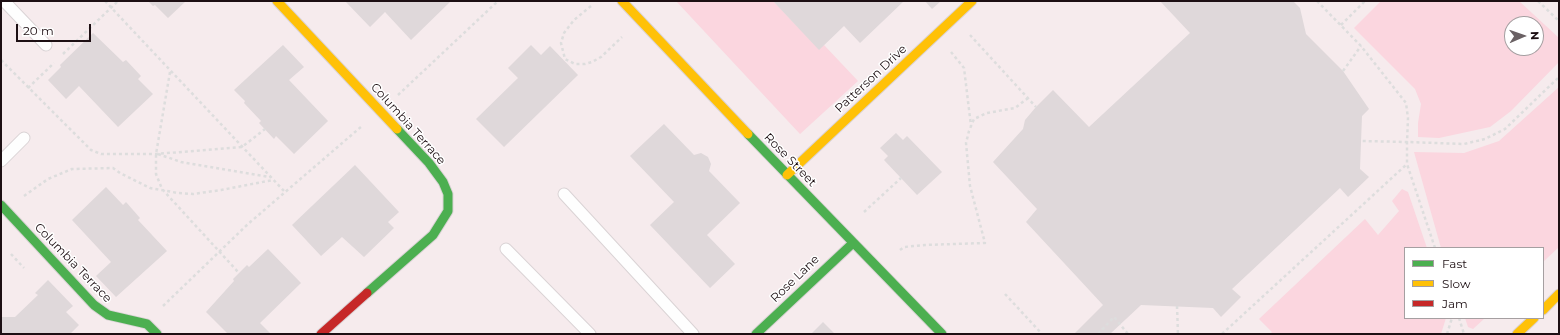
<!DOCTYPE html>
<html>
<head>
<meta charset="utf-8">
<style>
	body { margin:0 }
	#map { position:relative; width:1560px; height:335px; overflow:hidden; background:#f9f9f9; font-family:Montserrat,sans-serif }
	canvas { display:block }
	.frame { position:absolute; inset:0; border:2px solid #1d0f13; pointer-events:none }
	.legend { position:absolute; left:1404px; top:247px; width:140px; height:72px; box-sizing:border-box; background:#fff; border:1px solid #a59fa1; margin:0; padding:5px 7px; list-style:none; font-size:12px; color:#1d0f13 }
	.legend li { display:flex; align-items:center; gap:8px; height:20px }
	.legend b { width:20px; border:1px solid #a59fa1 }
	.north { position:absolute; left:1504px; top:16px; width:40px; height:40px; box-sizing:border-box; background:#fff; border:1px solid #a59fa1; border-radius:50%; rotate:88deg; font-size:11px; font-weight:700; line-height:16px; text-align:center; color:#1d0f13 }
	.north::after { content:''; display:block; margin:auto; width:14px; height:18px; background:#6a6164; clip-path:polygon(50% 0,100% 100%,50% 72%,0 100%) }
	.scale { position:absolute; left:16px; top:24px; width:75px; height:18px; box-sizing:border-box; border:2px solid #1d0f13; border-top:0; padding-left:5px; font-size:12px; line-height:14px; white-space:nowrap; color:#1d0f13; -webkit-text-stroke:3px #fff; paint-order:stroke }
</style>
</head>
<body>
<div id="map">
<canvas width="1560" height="335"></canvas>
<div class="frame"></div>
<ul class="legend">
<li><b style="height:5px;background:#4caf50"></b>Fast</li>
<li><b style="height:5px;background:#ffc107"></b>Slow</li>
<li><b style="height:5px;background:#c62828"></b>Jam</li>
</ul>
<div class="north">N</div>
<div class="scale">20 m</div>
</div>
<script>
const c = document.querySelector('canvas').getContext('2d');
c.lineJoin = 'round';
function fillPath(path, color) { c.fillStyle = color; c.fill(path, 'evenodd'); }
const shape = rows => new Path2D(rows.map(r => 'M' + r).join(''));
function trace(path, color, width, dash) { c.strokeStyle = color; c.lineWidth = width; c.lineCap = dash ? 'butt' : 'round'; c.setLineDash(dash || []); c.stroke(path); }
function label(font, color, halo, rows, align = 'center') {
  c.font = font + ' Montserrat,sans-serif'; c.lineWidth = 3; c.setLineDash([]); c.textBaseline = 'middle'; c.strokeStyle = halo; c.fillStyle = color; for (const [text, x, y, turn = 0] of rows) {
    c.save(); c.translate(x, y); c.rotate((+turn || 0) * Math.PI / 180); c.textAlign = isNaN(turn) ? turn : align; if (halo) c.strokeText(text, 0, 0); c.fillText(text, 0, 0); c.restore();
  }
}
fillPath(shape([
	[1,1,1559,1,1559,334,1,334],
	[1512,24,1536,24,1536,48,1512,48],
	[1405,248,1543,248,1543,318,1405,318]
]), '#f6ebed');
fillPath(shape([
	[676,1,773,1,819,49,824,45,858,81,800,134],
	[1381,1,1519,1,1559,38,1559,62,1511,111,1490,127,1439,138,1418,137,1418,123,1421,104,1415,89,1354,28],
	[1512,24,1536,24,1536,48,1512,48],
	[1559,87,1559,247,1543,262,1543,248,1441,248,1414,152,1464,153,1499,141],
	[1402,189,1408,192,1427,248,1405,248,1405,318,1446,318,1441,334,1270,334,1272,332,1259,319,1365,219,1378,235,1399,211,1392,201],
	[1465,318,1485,318,1473,329,1468,327]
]), '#fbd6df');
fillPath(shape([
	[148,1,186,1,168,18,155,5,153,6],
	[345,1,451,1,411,40,385,12,370,27],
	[773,1,904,1,860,43,844,26,819,50],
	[925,1,941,1,932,9],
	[1160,1,1293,1,1300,8,1306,34,1343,71,1369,109,1362,116,1360,169,1369,177,1348,197,1340,188,1232,289,1241,297,1221,317,1213,308,1141,305,1110,334,1074,334,1103,305,1026,222,1037,209,993,162,1023,129,1025,120,1036,107,1053,90,1089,127,1190,33],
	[93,33,123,62,126,60,141,76,138,79,153,94,118,127,79,86,66,99,48,80,61,67,60,65],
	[283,45,304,67,289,80,328,121,294,154,276,136,274,139,259,123,261,121,244,103,245,101,234,90],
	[531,45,541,55,550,46,578,75,504,147,476,119,518,78,508,68],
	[664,124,694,155,701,153,708,157,711,164,709,171,740,203,707,235,735,264,710,288,650,225,674,202,630,156],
	[896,133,903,140,907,136,942,172,917,195,884,160,888,156,880,148],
	[355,165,399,212,388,222,394,228,364,257,342,237,321,256,292,225],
	[106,187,123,205,126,202,140,218,138,220,167,251,116,297,96,276,111,262,72,220],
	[268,249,301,283,260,323,271,334,228,334,206,312,234,281,233,279,247,265,249,267],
	[48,280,73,306,66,312,79,325,70,334,1,334,1,317,15,317,38,295,35,293],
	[823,322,835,334,811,334]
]), '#dfd8da');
const lane = shape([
	[4,1,46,45],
	[1,161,24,138],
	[564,194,693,334],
	[506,249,590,334]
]);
const fast = shape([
	[748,134,942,334],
	[1,205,94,305,108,315,147,324,157,334],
	[367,293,433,235,448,211,448,194,443,182,429,163,397,129],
	[756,334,853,243]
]);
const slow = shape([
	[277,1,397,129],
	[622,1,748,134],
	[787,175,972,1],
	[1543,310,1559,294],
	[1517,334,1534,318]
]);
const jam = shape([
	[321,334,367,293]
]);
trace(lane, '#dad3d5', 13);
trace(fast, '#dad3d5', 11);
trace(slow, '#dad3d5', 11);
trace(jam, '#dad3d5', 11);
trace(shape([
	[105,1,284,191],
	[1317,1,1361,46,1406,103,1408,118,1407,142,1361,141],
	[1538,1,1559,21],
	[591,6,574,20,564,33,561,43,565,59,575,64,585,64,592,62,601,57,622,37],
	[1341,25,1365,1],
	[970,35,1036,107],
	[951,52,964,68,971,126],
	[63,54,118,1],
	[1,60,91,150,101,154,156,154,242,147,265,129],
	[1343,71,1361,46],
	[170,72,156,154,156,174,162,189,239,273],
	[28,88,54,63],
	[398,95,498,1],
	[158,154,181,162,270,177],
	[24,196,48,179,72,169,113,168,120,173,150,188,178,193,193,194,221,190,273,180],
	[864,212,901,178],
	[1435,248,1407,164,1407,142,1464,144,1485,139,1505,129,1559,77],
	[900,250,904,247,925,245,985,243,970,186,966,143,969,131,974,119,987,113,1015,108,1028,98],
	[11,254,24,268],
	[1005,294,1042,334],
	[163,306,248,224,362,126],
	[1177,306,1178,334],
	[1459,318,1464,334],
	[1098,334,1114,317,1128,334],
	[1222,334,1407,164],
	[1447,334,1452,318]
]), '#ddd', 2.5, [3, 3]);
trace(lane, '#fefefe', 11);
trace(fast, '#4caf50', 9);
trace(slow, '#ffc107', 9);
trace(jam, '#c62828', 9);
label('12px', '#1d0f13', '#fff', [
	["Patterson Drive",871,79,-43],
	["Columbia Terrace",408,124,48],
	["Rose Street",790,160,46],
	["Columbia Terrace",73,263,46],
	["Rose Lane",795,279,-44]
]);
</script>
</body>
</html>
